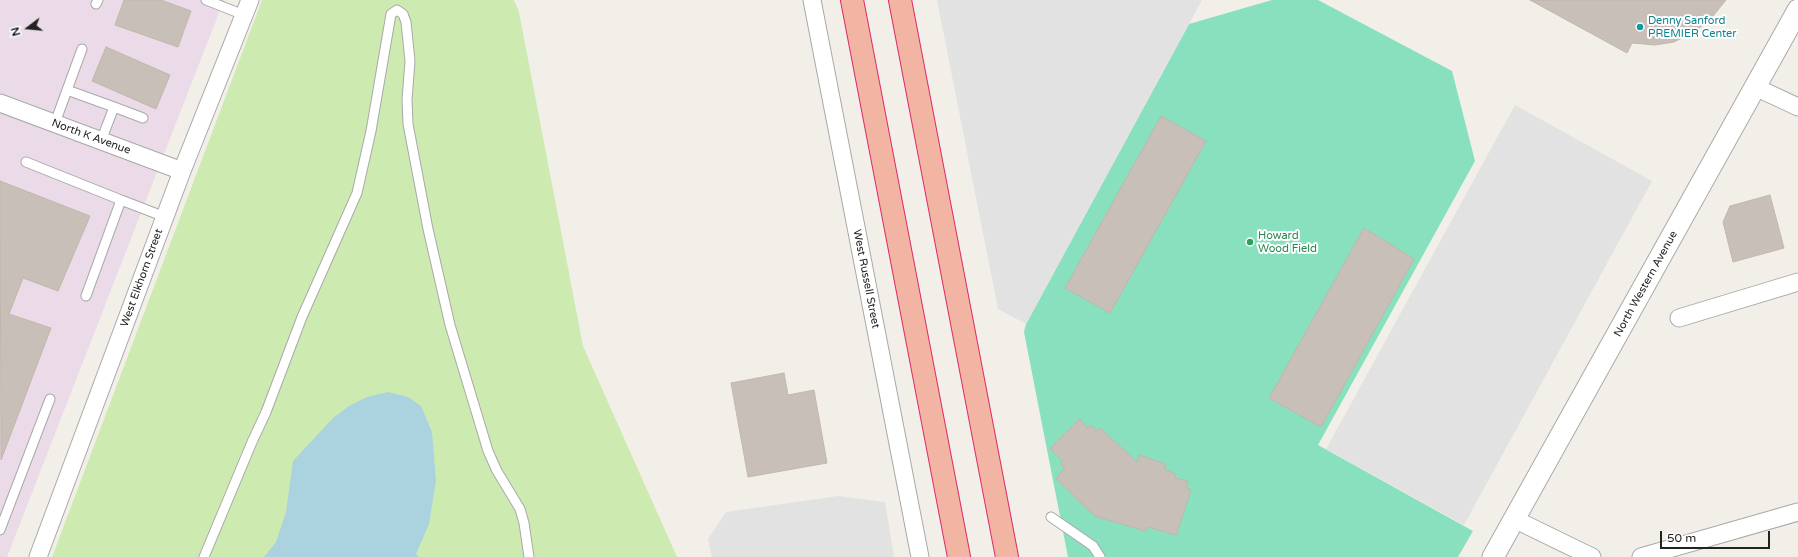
<!DOCTYPE html>
<html>
<head>
<meta charset="utf-8">
<style>
	body { margin:0 }
	#map { position:relative; width:1798px; height:557px; overflow:hidden; background:#f2efe9; font-family:"Varela Round",sans-serif }
	canvas { display:block }
	.north { position:absolute; left:8px; top:8px; width:40px; height:40px; -webkit-text-stroke:3px #fff; paint-order:stroke; rotate:254deg; font-size:11px; font-weight:700; line-height:16px; text-align:center; color:#222 }
	.north::after { content:''; display:block; margin:auto; width:14px; height:18px; background:#222; clip-path:polygon(50% 0,100% 100%,50% 72%,0 100%) }
	.scale { position:absolute; left:1660px; top:531px; width:110px; height:18px; box-sizing:border-box; border:2px solid #222; border-top:0; padding-left:5px; font-size:12px; line-height:14px; white-space:nowrap; color:#222; -webkit-text-stroke:3px #fff; paint-order:stroke }
</style>
</head>
<body>
<div id="map">
<canvas width="1798" height="557"></canvas>
<div class="north">N</div>
<div class="scale">50 m</div>
</div>
<script>
const c = document.querySelector('canvas').getContext('2d');
c.lineJoin = 'round';
function fillPath(path, color) { c.fillStyle = color; c.fill(path, 'evenodd'); }
const shape = rows => new Path2D(rows.map(r => 'M' + r).join(''));
function trace(path, color, width, dash) { c.strokeStyle = color; c.lineWidth = width; c.lineCap = dash ? 'butt' : 'round'; c.setLineDash(dash || []); c.stroke(path); }
function label(font, color, halo, rows, align = 'center') {
  c.font = font + ' "Varela Round",sans-serif'; c.lineWidth = 4; c.setLineDash([]); c.textBaseline = 'middle'; c.strokeStyle = halo; c.fillStyle = color; for (const [text, x, y, turn = 0] of rows) {
    c.save(); c.translate(x, y); c.rotate((+turn || 0) * Math.PI / 180); c.textAlign = isNaN(turn) ? turn : align; if (halo) c.strokeText(text, 0, 0); c.fillText(text, 0, 0); c.restore();
  }
}
fillPath(shape([
	[0,0,224,0,7,557,0,557]
]), '#ebdbe8');
fillPath(shape([
	[262,0,514,0,519,12,583,346,677,557,52,557]
]), '#cdebb0');
fillPath(shape([
	[1272,0,1318,0,1452,71,1475,161,1318,445,1473,531,1458,557,1068,557,1024,332,1026,324,1189,24]
]), '#88e0be');
fillPath(shape([
	[937,0,1202,0,1026,324,998,309],
	[1515,105,1652,181,1464,525,1326,449],
	[838,496,885,502,894,557,712,557,708,539,726,512]
]), '#e2e2e2');
fillPath(shape([
	[388,392,408,397,421,406,432,432,436,481,429,524,416,554,419,557,264,557,276,542,286,512,293,461,333,418,349,406,367,397]
]), '#aad3df');
const building = shape([
	[124,0,161,0,191,11,178,47,115,25,124,0],
	[1530,0,1726,0,1709,21,1692,33,1674,42,1655,45,1632,43,1627,53,1530,0],
	[106,47,170,75,156,109,92,81,106,47],
	[1161,116,1206,141,1110,313,1065,288,1161,116],
	[0,181,90,216,58,291,23,278,9,314,51,328,1,460,0,181],
	[1770,195,1784,248,1733,262,1723,222,1730,206,1770,195],
	[1364,228,1414,259,1321,427,1269,398,1364,228],
	[784,373,788,395,814,390,827,463,748,477,731,383,784,373],
	[1080,419,1087,428,1091,425,1098,431,1100,428,1137,462,1139,455,1166,464,1164,469,1176,474,1175,478,1188,481,1186,488,1191,490,1176,535,1148,527,1145,531,1095,516,1056,479,1065,467,1060,464,1063,461,1050,449,1080,419]
]);
fillPath(building, '#c7bfb8');
trace(building, '#c4b6ab', 1);
const service = shape([
	[206,0,244,15],
	[96,4,98,0],
	[82,49,67,90,114,107,101,141],
	[114,107,143,118],
	[55,123,67,90],
	[26,162,121,200,86,296],
	[121,200,165,217],
	[1051,517,1093,546,1100,557],
	[0,530,50,399],
	[204,557,252,442,266,412,302,317,357,193,371,131,391,14,397,10,403,14,406,22,410,61,407,100,408,124,428,229,450,325,488,451,497,471,520,509,524,523,529,557]
]);
const minor = shape([
	[812,0,920,557],
	[1755,87,1798,107],
	[0,103,182,171],
	[1679,318,1798,282],
	[1514,519,1592,557],
	[38,557,182,171,250,0],
	[1641,557,1798,512]
]);
const tertiary = shape([
	[1493,557,1798,10]
]);
const trunk = shape([
	[852,0,959,557],
	[900,0,1007,557]
]);
trace(service, '#a9a9a9', 11);
trace(minor, '#a9a9a9', 19);
trace(tertiary, '#a9a9a9', 23);
trace(trunk, '#dc2a67', 24);
trace(service, '#fff', 9);
trace(minor, '#fff', 17);
trace(tertiary, '#fff', 21);
trace(trunk, '#f2b4a3', 22);
for (const [x, y, r, color] of [
	[1640,27,4,"#0f9aa8"],
	[1250,242,4,"#2e9e5b"]
]) { const dot = new Path2D(); dot.arc(x, y, r, 0, 2 * Math.PI); c.fillStyle = color; c.fill(dot); trace(dot, '#fff', 1.5); }
label('11px', '#0d838f', '#fff', [
	["Denny Sanford",1648,21],
	["PREMIER Center",1648,34]
], 'left');
label('11px', '#222', '#fff', [
	["North K Avenue",91,137,20],
	["West Elkhorn Street",142,278,-70],
	["West Russell Street",866,279,79],
	["North Western Avenue",1646,284,-61]
]);
label('11px', '#27864d', '#fff', [
	["Howard",1258,236],
	["Wood Field",1258,249]
], 'left');
</script>
</body>
</html>
